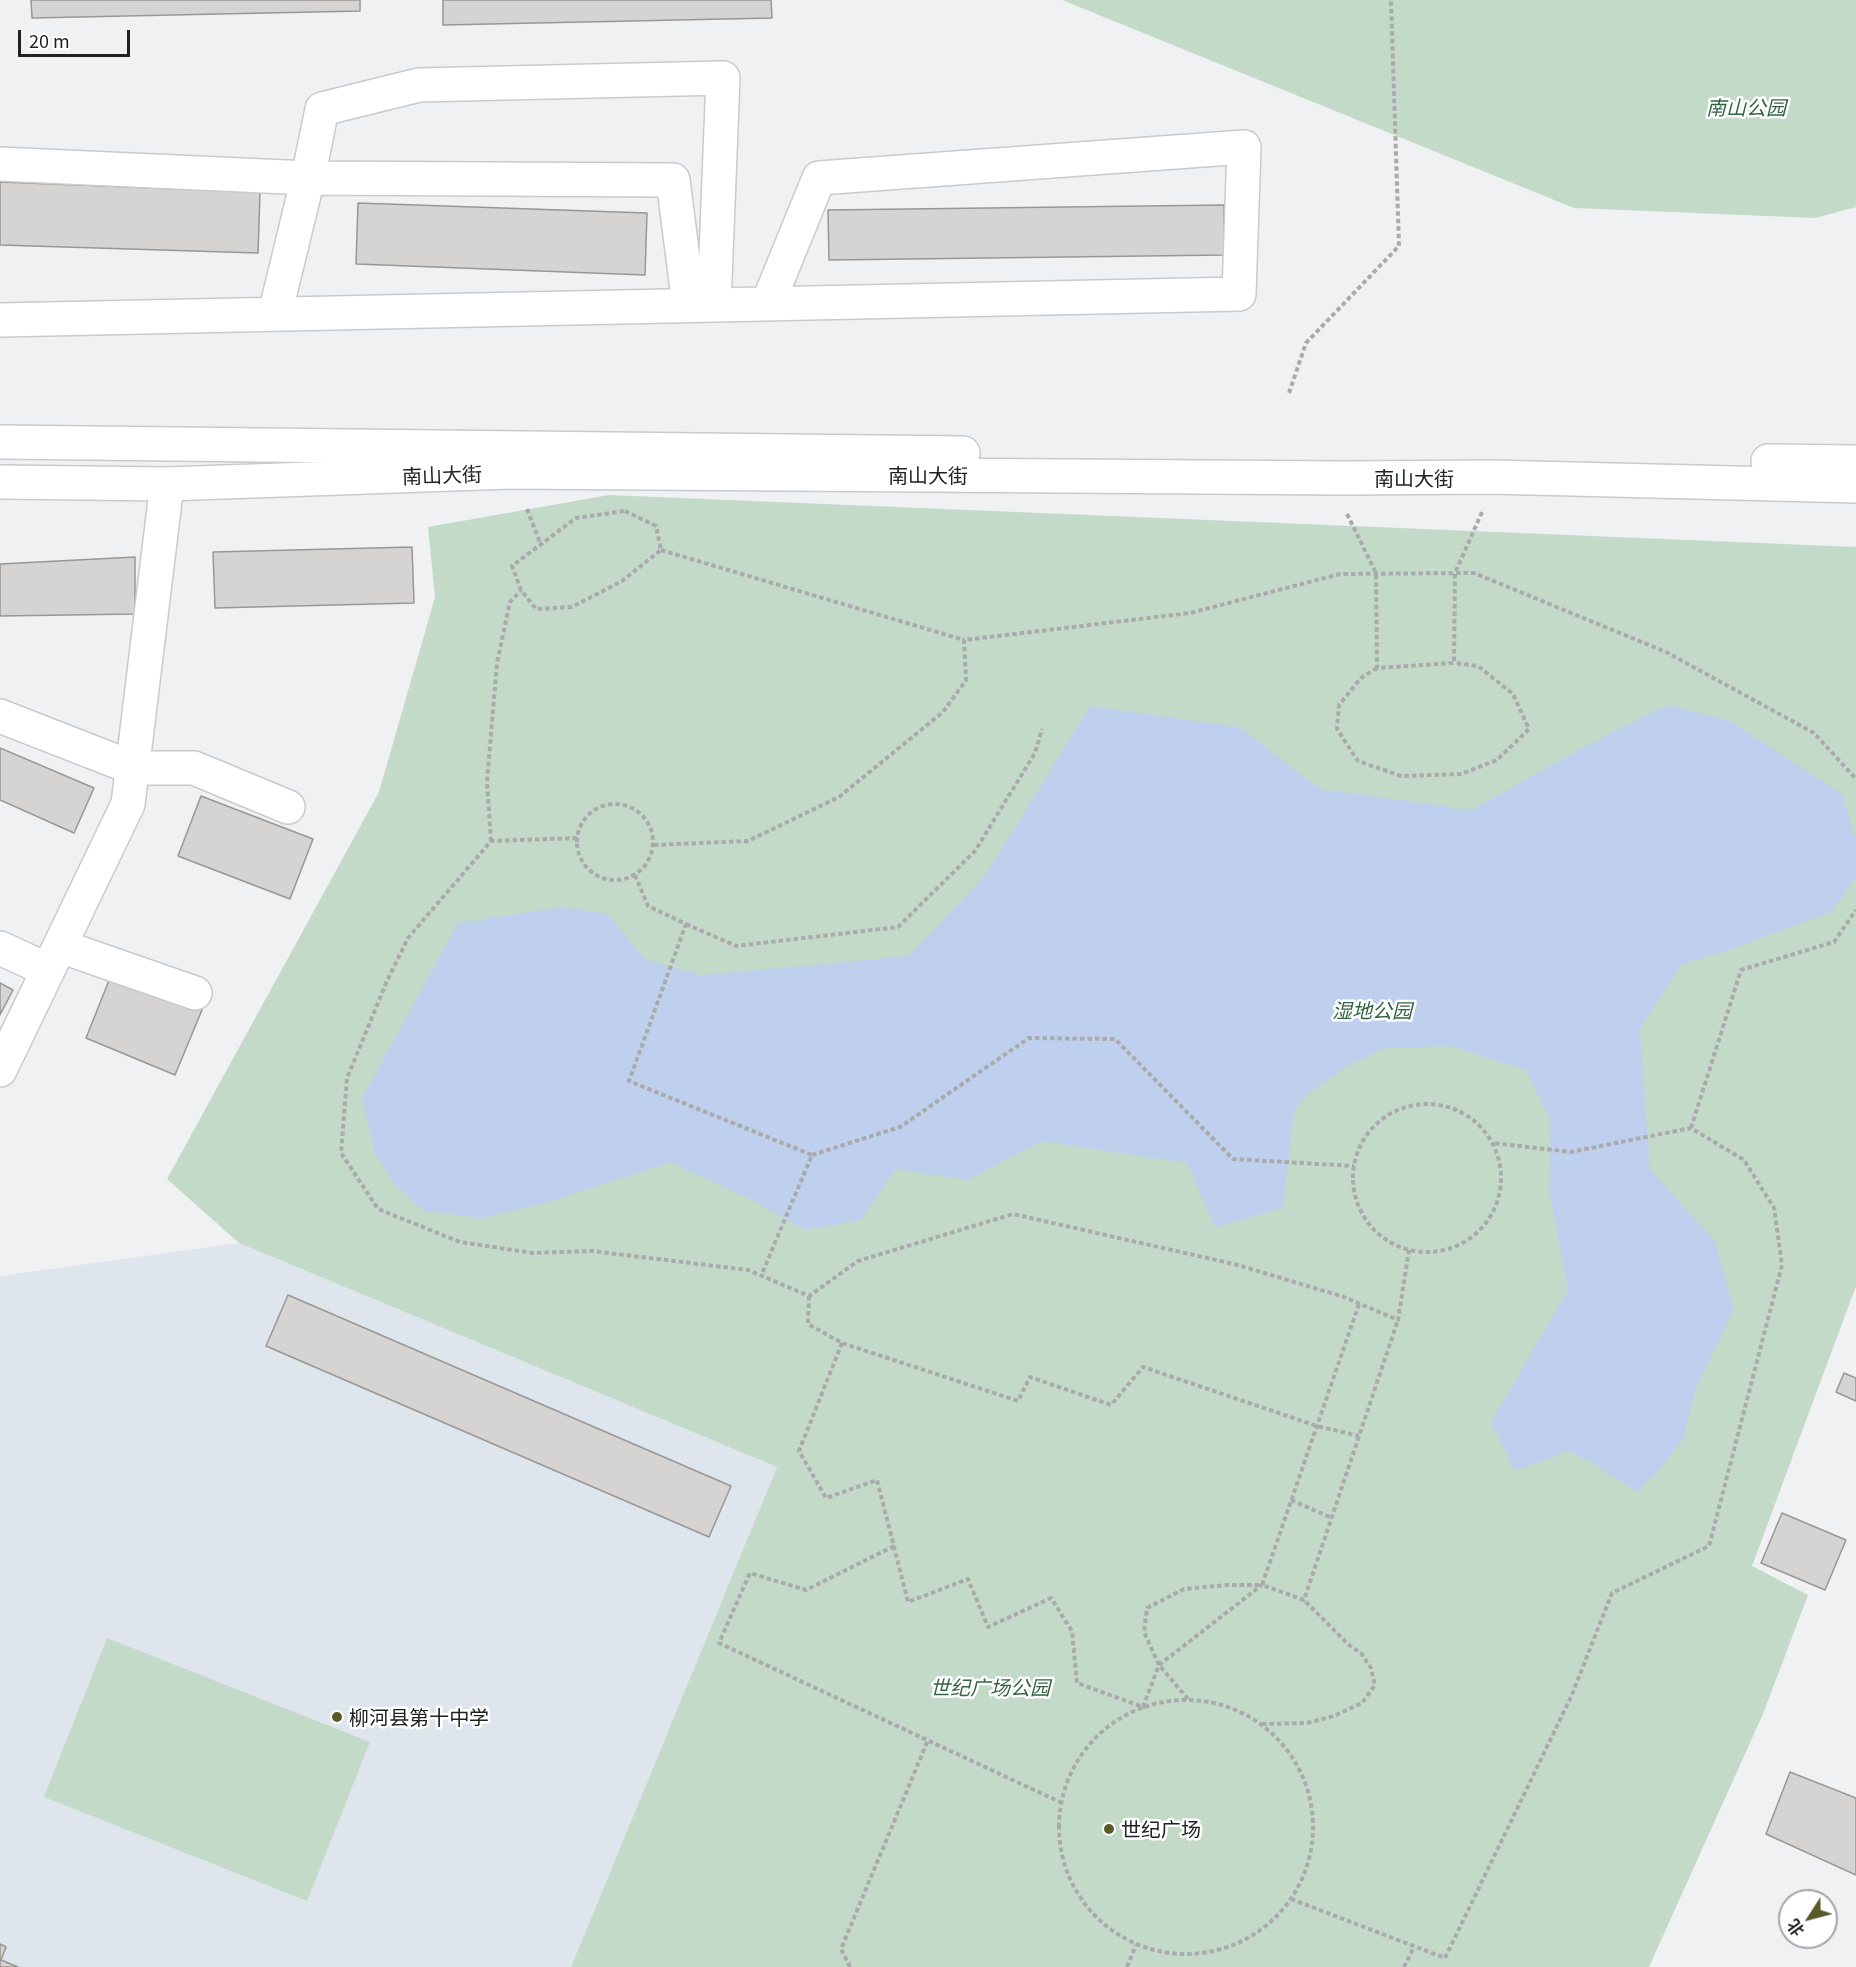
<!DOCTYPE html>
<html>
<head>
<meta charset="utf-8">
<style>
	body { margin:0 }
	#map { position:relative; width:1856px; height:1967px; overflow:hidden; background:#f0f1f3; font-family:Georgia,"Noto Sans SC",serif }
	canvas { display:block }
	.north { position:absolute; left:1778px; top:1889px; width:60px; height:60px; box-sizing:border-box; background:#feffff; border:2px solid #a5a6a7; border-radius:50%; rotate:234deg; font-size:16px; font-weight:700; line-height:24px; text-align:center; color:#202122 }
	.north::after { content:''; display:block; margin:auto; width:21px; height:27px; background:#595a27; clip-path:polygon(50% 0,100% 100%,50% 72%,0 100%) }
	.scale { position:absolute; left:18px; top:30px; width:112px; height:27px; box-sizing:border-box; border:3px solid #202122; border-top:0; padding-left:8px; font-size:18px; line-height:21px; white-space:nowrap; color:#202122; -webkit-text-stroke:4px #feffff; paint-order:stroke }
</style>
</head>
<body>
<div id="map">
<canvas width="1856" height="1967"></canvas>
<div class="north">北</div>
<div class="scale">20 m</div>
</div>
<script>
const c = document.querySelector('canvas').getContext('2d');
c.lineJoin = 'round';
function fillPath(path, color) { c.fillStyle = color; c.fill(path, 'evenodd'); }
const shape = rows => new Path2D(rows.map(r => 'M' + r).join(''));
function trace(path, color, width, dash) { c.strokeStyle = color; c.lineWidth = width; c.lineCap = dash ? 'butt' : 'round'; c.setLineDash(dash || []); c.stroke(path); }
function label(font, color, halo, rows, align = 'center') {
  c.font = font + ' Georgia,"Noto Sans SC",serif'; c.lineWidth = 5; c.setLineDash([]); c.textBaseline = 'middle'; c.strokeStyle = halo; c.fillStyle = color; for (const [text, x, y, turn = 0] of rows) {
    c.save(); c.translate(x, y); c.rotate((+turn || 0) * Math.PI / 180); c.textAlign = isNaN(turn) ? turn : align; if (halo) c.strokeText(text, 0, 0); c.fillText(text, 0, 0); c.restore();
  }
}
fillPath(shape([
	[239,1243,777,1467,571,1967,0,1967,0,1276]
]), '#dee5ed');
fillPath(shape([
	[1062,0,1856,0,1856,207,1815,218,1574,208],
	[609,495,1856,547,1856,1286,1752,1566,1808,1595,1763,1714,1649,1967,571,1967,777,1467,239,1243,167,1179,379,792,435,597,428,527],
	[107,1638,370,1742,307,1901,44,1797]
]), '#c4dac9');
fillPath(shape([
	[1667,705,1730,721,1842,794,1856,841,1856,877,1831,912,1732,949,1682,964,1640,1029,1650,1169,1715,1241,1734,1309,1696,1388,1684,1437,1661,1468,1637,1492,1591,1462,1568,1451,1515,1471,1491,1422,1568,1290,1549,1188,1550,1120,1526,1070,1450,1046,1385,1048,1347,1066,1308,1094,1294,1110,1283,1208,1215,1227,1187,1163,1042,1141,968,1180,896,1169,861,1220,805,1230,748,1198,671,1162,541,1204,482,1218,424,1211,395,1185,375,1153,362,1098,458,923,562,907,608,914,645,959,701,975,909,956,985,876,1090,706,1239,727,1320,789,1472,810,1584,747]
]), '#bed0ed');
const building = shape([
	[31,0,360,0,360,11,32,18,31,0],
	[443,0,771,0,772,18,443,25,443,0],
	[0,182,260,192,258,253,0,245,0,182],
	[358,203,647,213,645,275,356,264,358,203],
	[1224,205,1224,255,829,260,828,210,1224,205],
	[412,547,414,603,215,608,213,552,412,547],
	[135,557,135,614,0,616,0,564,135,557],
	[0,748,94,788,74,833,0,800,0,748],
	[201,796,313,839,290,899,178,856,201,796],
	[112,973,202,1010,175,1075,86,1038,112,973],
	[0,983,13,990,0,1015,0,983],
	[288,1295,731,1486,709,1537,266,1346,288,1295],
	[1844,1373,1856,1378,1856,1401,1836,1392,1844,1373],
	[1782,1513,1846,1540,1825,1590,1761,1563,1782,1513],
	[1790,1772,1856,1798,1856,1875,1766,1834,1790,1772],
	[0,1944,6,1947,1,1960,18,1967,0,1967,0,1944]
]);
fillPath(building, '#d6d4d2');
trace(building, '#989795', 1.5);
const minor = shape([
	[0,164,308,178,673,180,689,305],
	[275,314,308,178,322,109,419,85,723,78,714,305],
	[0,320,1239,294,1244,147,819,178,768,303],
	[0,716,133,768,194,768,288,807],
	[60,946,195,993],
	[0,948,48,970],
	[0,1070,128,804,167,484]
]);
const tertiary = shape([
	[0,442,963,453],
	[1768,461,1856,462],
	[0,482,167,484,509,472,1344,478,1491,477,1856,486]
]);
trace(minor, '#c8cacc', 36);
trace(tertiary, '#c8cacc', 36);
trace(shape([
	[1289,393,1306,343,1399,246,1391,0],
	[527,509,541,545],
	[625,511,656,526,661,550,622,581,572,607,536,609,521,590,512,566,576,518,625,511],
	[1347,514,1376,573,1377,668,1454,663,1455,573,1482,512],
	[661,550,964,640],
	[1377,668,1361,678,1339,705,1337,729,1358,761,1401,776,1461,774,1497,760,1529,729,1513,694,1478,666,1454,663],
	'577 842a38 38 0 1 1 76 0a38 38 0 1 1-76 0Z',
	[577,838,491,841,408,938,387,981,347,1078,341,1153,378,1209,460,1242,533,1253,592,1251,748,1270,809,1296,858,1261,1013,1214,1238,1265,1344,1297,1398,1320,1409,1250],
	[491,841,487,782,497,663,510,602,521,590],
	[654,845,748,841,839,797,943,712,966,680,964,640,1190,613,1340,574,1474,573,1666,652,1814,733,1856,779],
	[635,875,648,906,686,924,629,1081,812,1155,761,1276],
	[686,924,736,946,898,927,975,851,1035,753,1042,729],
	'1353 1178a74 74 0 1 1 148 0a74 74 0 1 1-148 0Z',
	[1691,1128,1741,970,1834,942,1856,910],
	[812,1155,900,1127,1029,1038,1115,1039,1233,1159,1354,1166],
	[809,1296,808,1324,842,1343,1018,1401,1030,1377,1111,1405,1143,1367,1317,1426,1359,1436],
	[1359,1304,1262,1585,1304,1600,1398,1320],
	[842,1343,799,1451,826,1498,877,1480,908,1602,968,1579,988,1627,1051,1598,1072,1631,1077,1683,1143,1707,1159,1665,1262,1585],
	[1291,1500,1332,1518],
	[894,1546,806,1590,750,1573,719,1643,1060,1802],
	[1188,1699,1159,1665,1144,1632,1147,1608,1184,1589,1227,1585,1261,1585],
	'1059 1827a127 127 0 1 1 254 0a127 127 0 1 1-254 0Z',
	[1262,1724,1307,1723,1334,1716,1362,1703,1375,1685,1371,1668,1361,1653,1349,1645,1304,1600],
	[1291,1899,1445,1958,1571,1697,1612,1593,1709,1546,1782,1265,1774,1208,1744,1160,1691,1128,1571,1152,1493,1143],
	[850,1967,841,1949,928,1740],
	[1127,1967,1136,1945],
	[1404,1967,1414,1947]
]), '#a9aaac', 4, [4.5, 3]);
trace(minor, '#fff', 33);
trace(tertiary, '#fff', 33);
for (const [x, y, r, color] of [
	[337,1717,6,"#595a27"],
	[1109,1829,6,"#595a27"]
]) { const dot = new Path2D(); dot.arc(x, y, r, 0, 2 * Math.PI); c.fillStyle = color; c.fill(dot); trace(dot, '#feffff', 2); }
label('italic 20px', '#346443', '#feffff', [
	["南山公园",1746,107],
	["湿地公园",1372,1010],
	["世纪广场公园",990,1687]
]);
label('20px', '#202122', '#feffff', [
	["南山大街",442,475,-2],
	["南山大街",928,475],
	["南山大街",1414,478]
]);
label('20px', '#202122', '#feffff', [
	["柳河县第十中学",349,1717],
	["世纪广场",1121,1829]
], 'left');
</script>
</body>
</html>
